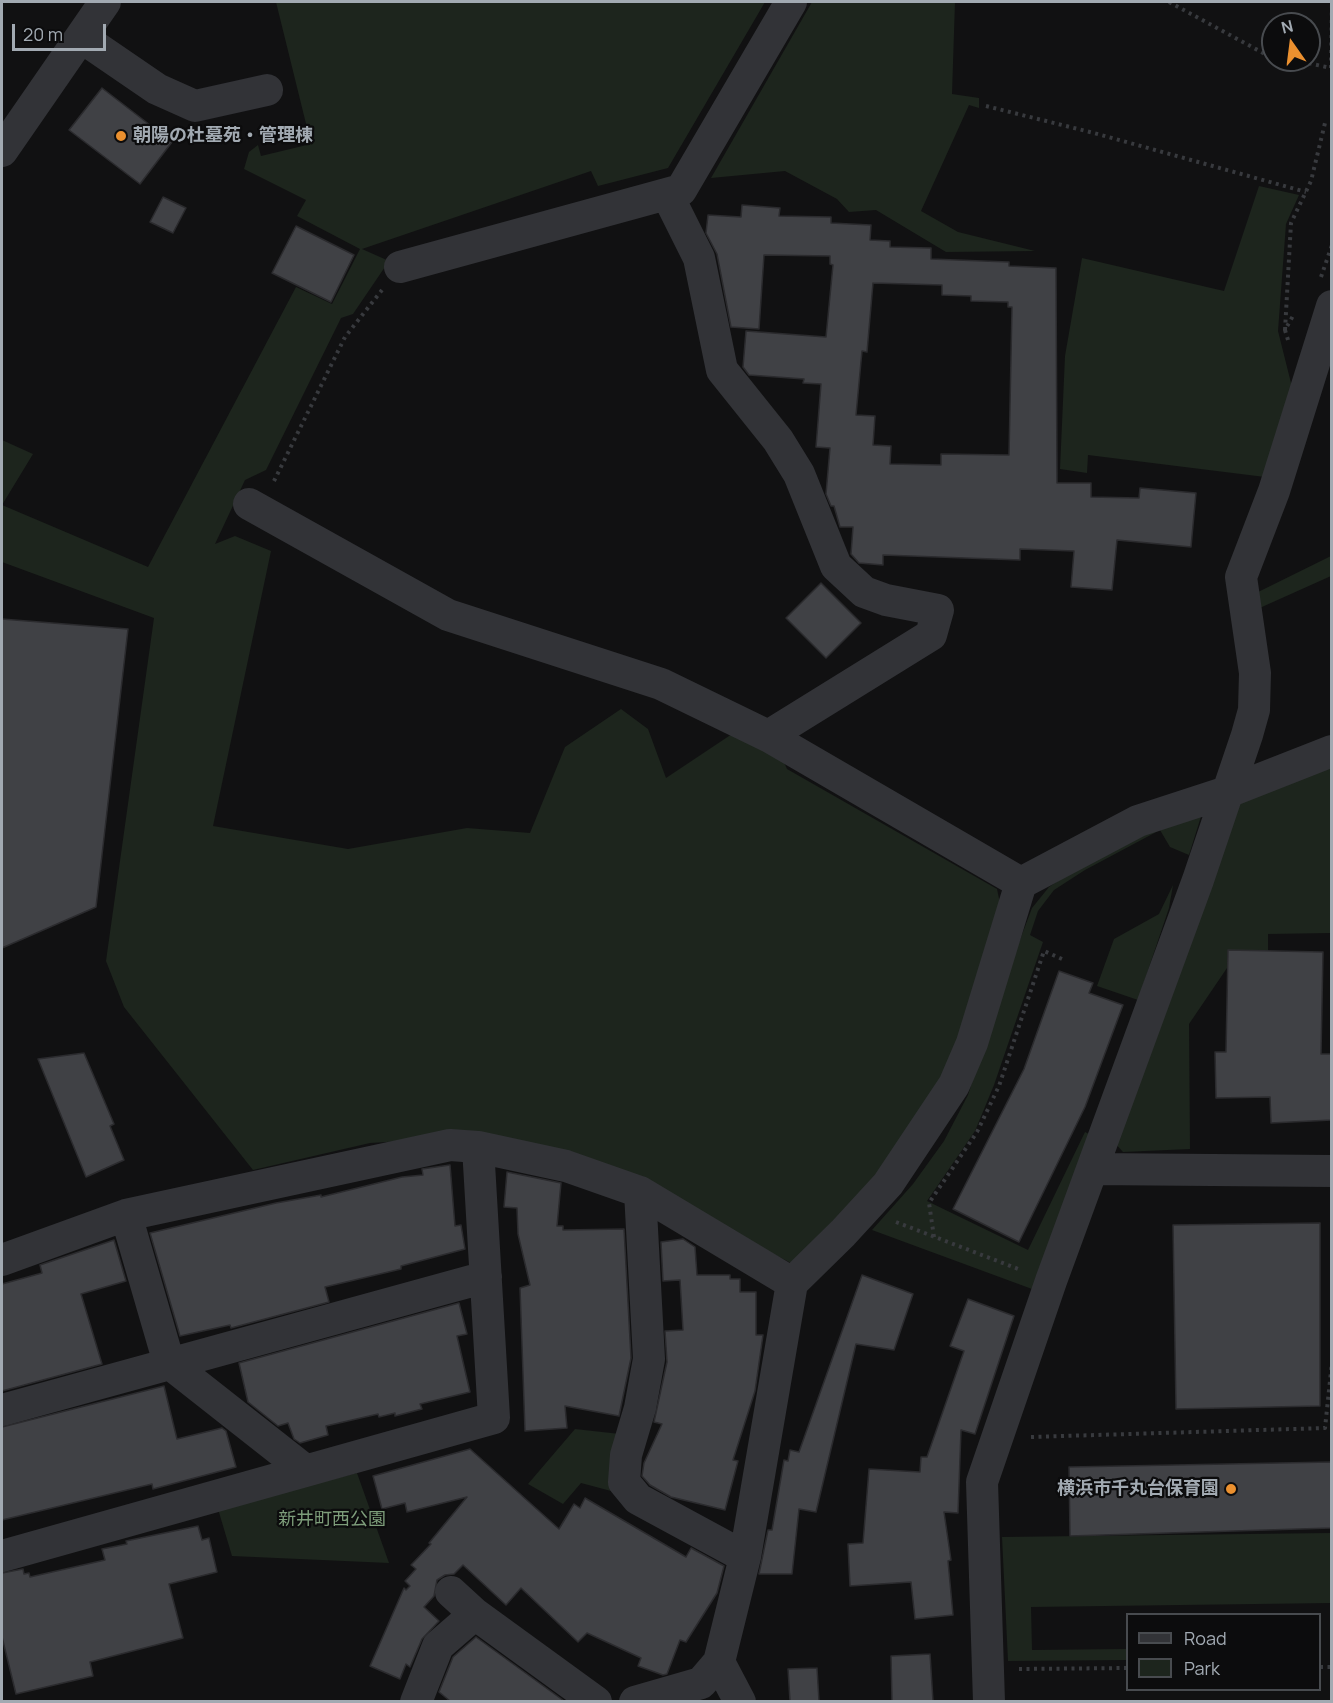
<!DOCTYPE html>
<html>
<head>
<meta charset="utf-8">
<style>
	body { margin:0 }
	#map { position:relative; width:1333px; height:1703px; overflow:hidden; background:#111112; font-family:Manrope,sans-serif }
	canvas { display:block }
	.frame { position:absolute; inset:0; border:3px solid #a2aab2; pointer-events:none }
	.legend { position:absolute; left:1126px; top:1613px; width:195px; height:78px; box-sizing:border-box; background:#0c0c0d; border:2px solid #484b4f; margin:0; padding:8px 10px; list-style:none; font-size:18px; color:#a2aab2 }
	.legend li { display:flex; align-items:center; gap:12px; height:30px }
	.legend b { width:30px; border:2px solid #484b4f }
	.north { position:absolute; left:1261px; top:12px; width:60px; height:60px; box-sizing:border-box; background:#0c0c0d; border:2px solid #484b4f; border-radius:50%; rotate:346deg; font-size:16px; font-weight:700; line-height:24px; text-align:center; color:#a2aab2 }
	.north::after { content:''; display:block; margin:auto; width:21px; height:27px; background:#eb902f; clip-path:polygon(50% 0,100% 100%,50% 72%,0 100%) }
	.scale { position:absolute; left:12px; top:24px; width:94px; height:27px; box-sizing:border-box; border:3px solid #a2aab2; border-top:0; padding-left:8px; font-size:18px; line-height:21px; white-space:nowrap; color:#a2aab2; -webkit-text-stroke:4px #0c0c0d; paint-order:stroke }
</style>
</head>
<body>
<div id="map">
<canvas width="1333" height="1703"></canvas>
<div class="frame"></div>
<ul class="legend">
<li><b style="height:8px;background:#323337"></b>Road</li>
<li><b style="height:16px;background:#1d251d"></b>Park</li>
</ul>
<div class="north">N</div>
<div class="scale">20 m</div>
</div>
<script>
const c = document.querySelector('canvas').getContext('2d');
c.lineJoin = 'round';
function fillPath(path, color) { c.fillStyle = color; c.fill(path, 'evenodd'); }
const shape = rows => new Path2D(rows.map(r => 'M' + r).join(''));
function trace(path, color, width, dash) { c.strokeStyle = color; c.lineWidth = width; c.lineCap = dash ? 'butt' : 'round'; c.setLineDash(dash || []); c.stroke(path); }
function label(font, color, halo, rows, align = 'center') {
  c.font = font + ' Manrope,"Noto Sans JP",sans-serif'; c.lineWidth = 4.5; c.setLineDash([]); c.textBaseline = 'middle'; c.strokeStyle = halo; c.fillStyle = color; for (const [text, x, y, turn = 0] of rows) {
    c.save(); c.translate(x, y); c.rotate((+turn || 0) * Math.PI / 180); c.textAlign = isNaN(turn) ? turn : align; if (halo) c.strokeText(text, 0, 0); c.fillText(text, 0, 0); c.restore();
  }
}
fillPath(shape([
	[276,2,765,2,668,168,598,186,591,171,362,249,389,261,353,314,341,318,266,470,245,480,215,544,235,536,271,551,213,826,348,849,467,828,530,833,565,747,621,709,648,729,666,778,732,734,780,753,787,769,997,889,1001,908,963,1030,937,1093,908,1144,795,1265,663,1198,454,1138,370,1143,253,1170,124,1007,106,961,154,618,2,562,2,440,33,454,2,505,148,567,296,287,332,304,360,249,297,216,306,200,244,169,249,152,258,145,261,156,311,144],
	[812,2,955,2,952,94,979,98,979,108,969,105,921,211,958,232,1035,251,946,252,876,210,849,212,837,199,785,171,711,178],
	[1259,186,1299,195,1286,224,1278,331,1295,399,1273,478,1088,455,1087,473,1060,469,1065,356,1082,258,1224,291],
	[1331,556,1331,576,1253,611,1250,596],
	[1331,761,1331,933,1268,934,1268,951,1228,950,1227,968,1189,1024,1190,1149,1123,1152,1114,1142,1239,797],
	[1203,810,1189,855,1170,847,1160,830,1085,870,1054,890,1038,911,1030,935,1043,942,994,1085,975,1131,927,1201,1028,1250,1085,1132,1095,1137,1032,1289,872,1230,913,1184,944,1141,968,1095,1001,990,1032,908,1049,887,1082,864,1145,829],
	[1173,885,1169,908,1138,1000,1097,986,1114,939,1159,914],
	[575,1429,620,1434,611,1458,611,1491,581,1483,563,1504,528,1484],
	[357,1473,389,1563,232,1556,218,1509],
	[1331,1533,1331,1603,1031,1607,1032,1650,1127,1649,1127,1660,1008,1661,1002,1537]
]), '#1d251d');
const building = shape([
	[102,88,172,142,140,184,69,130,102,88],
	[163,197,186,208,173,233,150,222,163,197],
	[742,205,780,208,779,216,831,217,831,223,871,225,870,240,890,241,890,247,931,248,931,259,1009,262,1009,266,1056,268,1057,483,1091,483,1091,497,1139,498,1140,488,1196,493,1191,547,1117,540,1112,590,1071,587,1074,551,1020,549,1020,560,883,555,883,565,859,563,851,554,853,527,840,527,834,506,831,506,826,494,830,448,816,447,821,384,803,383,804,379,749,375,743,367,746,331,826,337,833,265,830,264,830,256,764,255,759,329,731,327,717,254,706,233,708,215,741,217,742,205],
	[873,283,942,285,942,295,971,296,971,301,1008,302,1008,307,1012,307,1009,455,941,454,941,465,890,464,891,446,873,445,875,416,856,415,862,351,867,352,873,283],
	[296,226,354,255,331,302,272,273,296,226],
	[821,583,861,623,826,658,786,618,821,583],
	[2,619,128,629,96,907,2,948,2,619],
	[1228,950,1323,952,1321,1054,1332,1054,1332,1120,1271,1123,1270,1097,1216,1098,1215,1052,1226,1052,1228,950],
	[1059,971,1093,983,1089,993,1123,1005,1085,1107,1019,1242,953,1209,1024,1069,1059,971],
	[84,1053,114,1124,110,1126,124,1160,86,1177,38,1059,84,1053],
	[450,1165,455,1226,461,1225,465,1249,401,1266,401,1269,325,1287,329,1302,231,1328,230,1325,180,1336,150,1233,276,1203,321,1195,321,1197,402,1177,423,1175,422,1169,450,1165],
	[507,1172,561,1183,557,1226,563,1226,563,1230,624,1229,631,1358,619,1416,565,1406,567,1428,525,1431,520,1288,530,1285,518,1234,517,1208,504,1207,507,1172],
	[1320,1223,1320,1406,1176,1409,1173,1225,1320,1223],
	[683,1239,695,1247,697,1275,730,1275,730,1279,740,1279,740,1292,756,1292,756,1335,763,1335,755,1391,733,1460,738,1461,725,1510,671,1497,650,1485,642,1476,644,1463,662,1424,654,1422,667,1362,665,1331,683,1330,680,1280,663,1281,661,1242,683,1239],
	[114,1240,126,1281,81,1294,102,1364,2,1391,2,1284,42,1273,40,1265,114,1240],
	[862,1275,913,1294,894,1350,856,1344,816,1512,799,1509,792,1574,759,1574,768,1530,772,1530,784,1460,788,1461,790,1450,799,1452,862,1275],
	[968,1299,1014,1316,975,1434,961,1430,958,1513,944,1512,951,1560,948,1561,953,1615,915,1619,911,1582,850,1586,848,1544,863,1543,869,1469,920,1472,921,1457,927,1457,964,1351,950,1346,968,1299],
	[459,1303,467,1334,457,1336,470,1392,420,1404,422,1409,395,1416,395,1413,379,1417,378,1414,326,1426,328,1435,300,1443,294,1439,288,1423,278,1426,248,1402,239,1363,459,1303],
	[164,1386,177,1439,222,1428,226,1431,236,1467,153,1489,152,1484,2,1520,2,1427,164,1386],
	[470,1449,559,1529,574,1504,580,1508,585,1498,686,1557,691,1548,724,1566,717,1593,686,1642,680,1640,667,1674,663,1675,638,1666,641,1658,587,1633,578,1642,521,1588,506,1605,463,1565,454,1574,445,1575,437,1580,434,1596,424,1607,439,1621,422,1639,410,1667,406,1664,400,1679,370,1666,404,1588,406,1590,410,1586,405,1581,416,1569,411,1565,431,1544,429,1543,467,1497,407,1512,405,1503,382,1509,373,1476,470,1449],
	[1332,1462,1332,1528,1070,1536,1069,1467,1332,1462],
	[198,1526,202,1540,209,1538,217,1572,169,1584,183,1638,90,1662,93,1676,16,1694,2,1637,2,1573,23,1569,24,1574,29,1573,30,1577,105,1560,102,1549,127,1544,126,1541,198,1526],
	[476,1637,560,1698,564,1701,450,1701,439,1692,453,1657,476,1637],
	[930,1654,933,1701,892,1701,891,1656,930,1654],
	[817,1668,819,1701,790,1701,788,1669,817,1668]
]);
fillPath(building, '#404145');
trace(building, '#2b2b2e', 1.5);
trace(shape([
	[1169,2,1265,54,1273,56],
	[1294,60,1331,68],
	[1331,68,1332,2],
	[986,106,1094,133,1306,192],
	[1321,277,1332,245],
	[1285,330,1291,223,1311,181,1325,123],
	[1288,340,1285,330,1294,314],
	[274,481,345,337,382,290],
	[896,1222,1021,1270],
	[934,1237,929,1203,977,1132,999,1086,1044,951,1062,959],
	[1031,1437,1325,1428,1332,1362],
	[1320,1667,1332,1667],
	[1019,1669,1128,1668]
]), '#383a3e', 4, [3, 4.5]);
trace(shape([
	[81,37,157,89,195,106,267,90],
	[2,151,105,2],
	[667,194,699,258,722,370,778,440,799,474,836,566,864,592,886,600,938,610,931,635,768,736],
	[400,267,681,190,791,2],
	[249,504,448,615,661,684,768,736,1021,883],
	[1093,1169,1332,1171],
	[640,1192,649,1359,640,1408,626,1455,624,1482,638,1499,745,1557],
	[126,1215,169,1363,305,1470],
	[2,1260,126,1215,450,1145,478,1147,566,1166,640,1192,792,1283],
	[2,1410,486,1277],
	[2,1556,494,1418,478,1147],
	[451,1592,475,1614,596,1702],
	[719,1662,740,1702],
	[416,1702,438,1646,475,1614],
	[635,1702,701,1683,719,1662,745,1557,792,1283,843,1233,888,1184,954,1085,972,1043,1021,883,1138,821,1230,791,1332,751],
	[989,1702,982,1482,1051,1281,1198,880,1247,735,1254,710,1255,673,1241,577,1274,491,1332,306]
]), '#323337', 32);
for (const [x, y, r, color] of [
	[121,136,6,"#eb902f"],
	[1231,1489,6,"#eb902f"]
]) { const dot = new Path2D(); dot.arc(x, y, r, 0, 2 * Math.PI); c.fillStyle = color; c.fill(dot); trace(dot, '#0c0c0d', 2); }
label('bold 18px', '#a2aab2', '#0c0c0d', [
	["朝陽の杜墓苑・管理棟",133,136],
	["横浜市千丸台保育園",1219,1489,"right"]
], 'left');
label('18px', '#7d9d7a', '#0c0c0d', [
	["新井町西公園",332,1520]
]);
</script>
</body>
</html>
